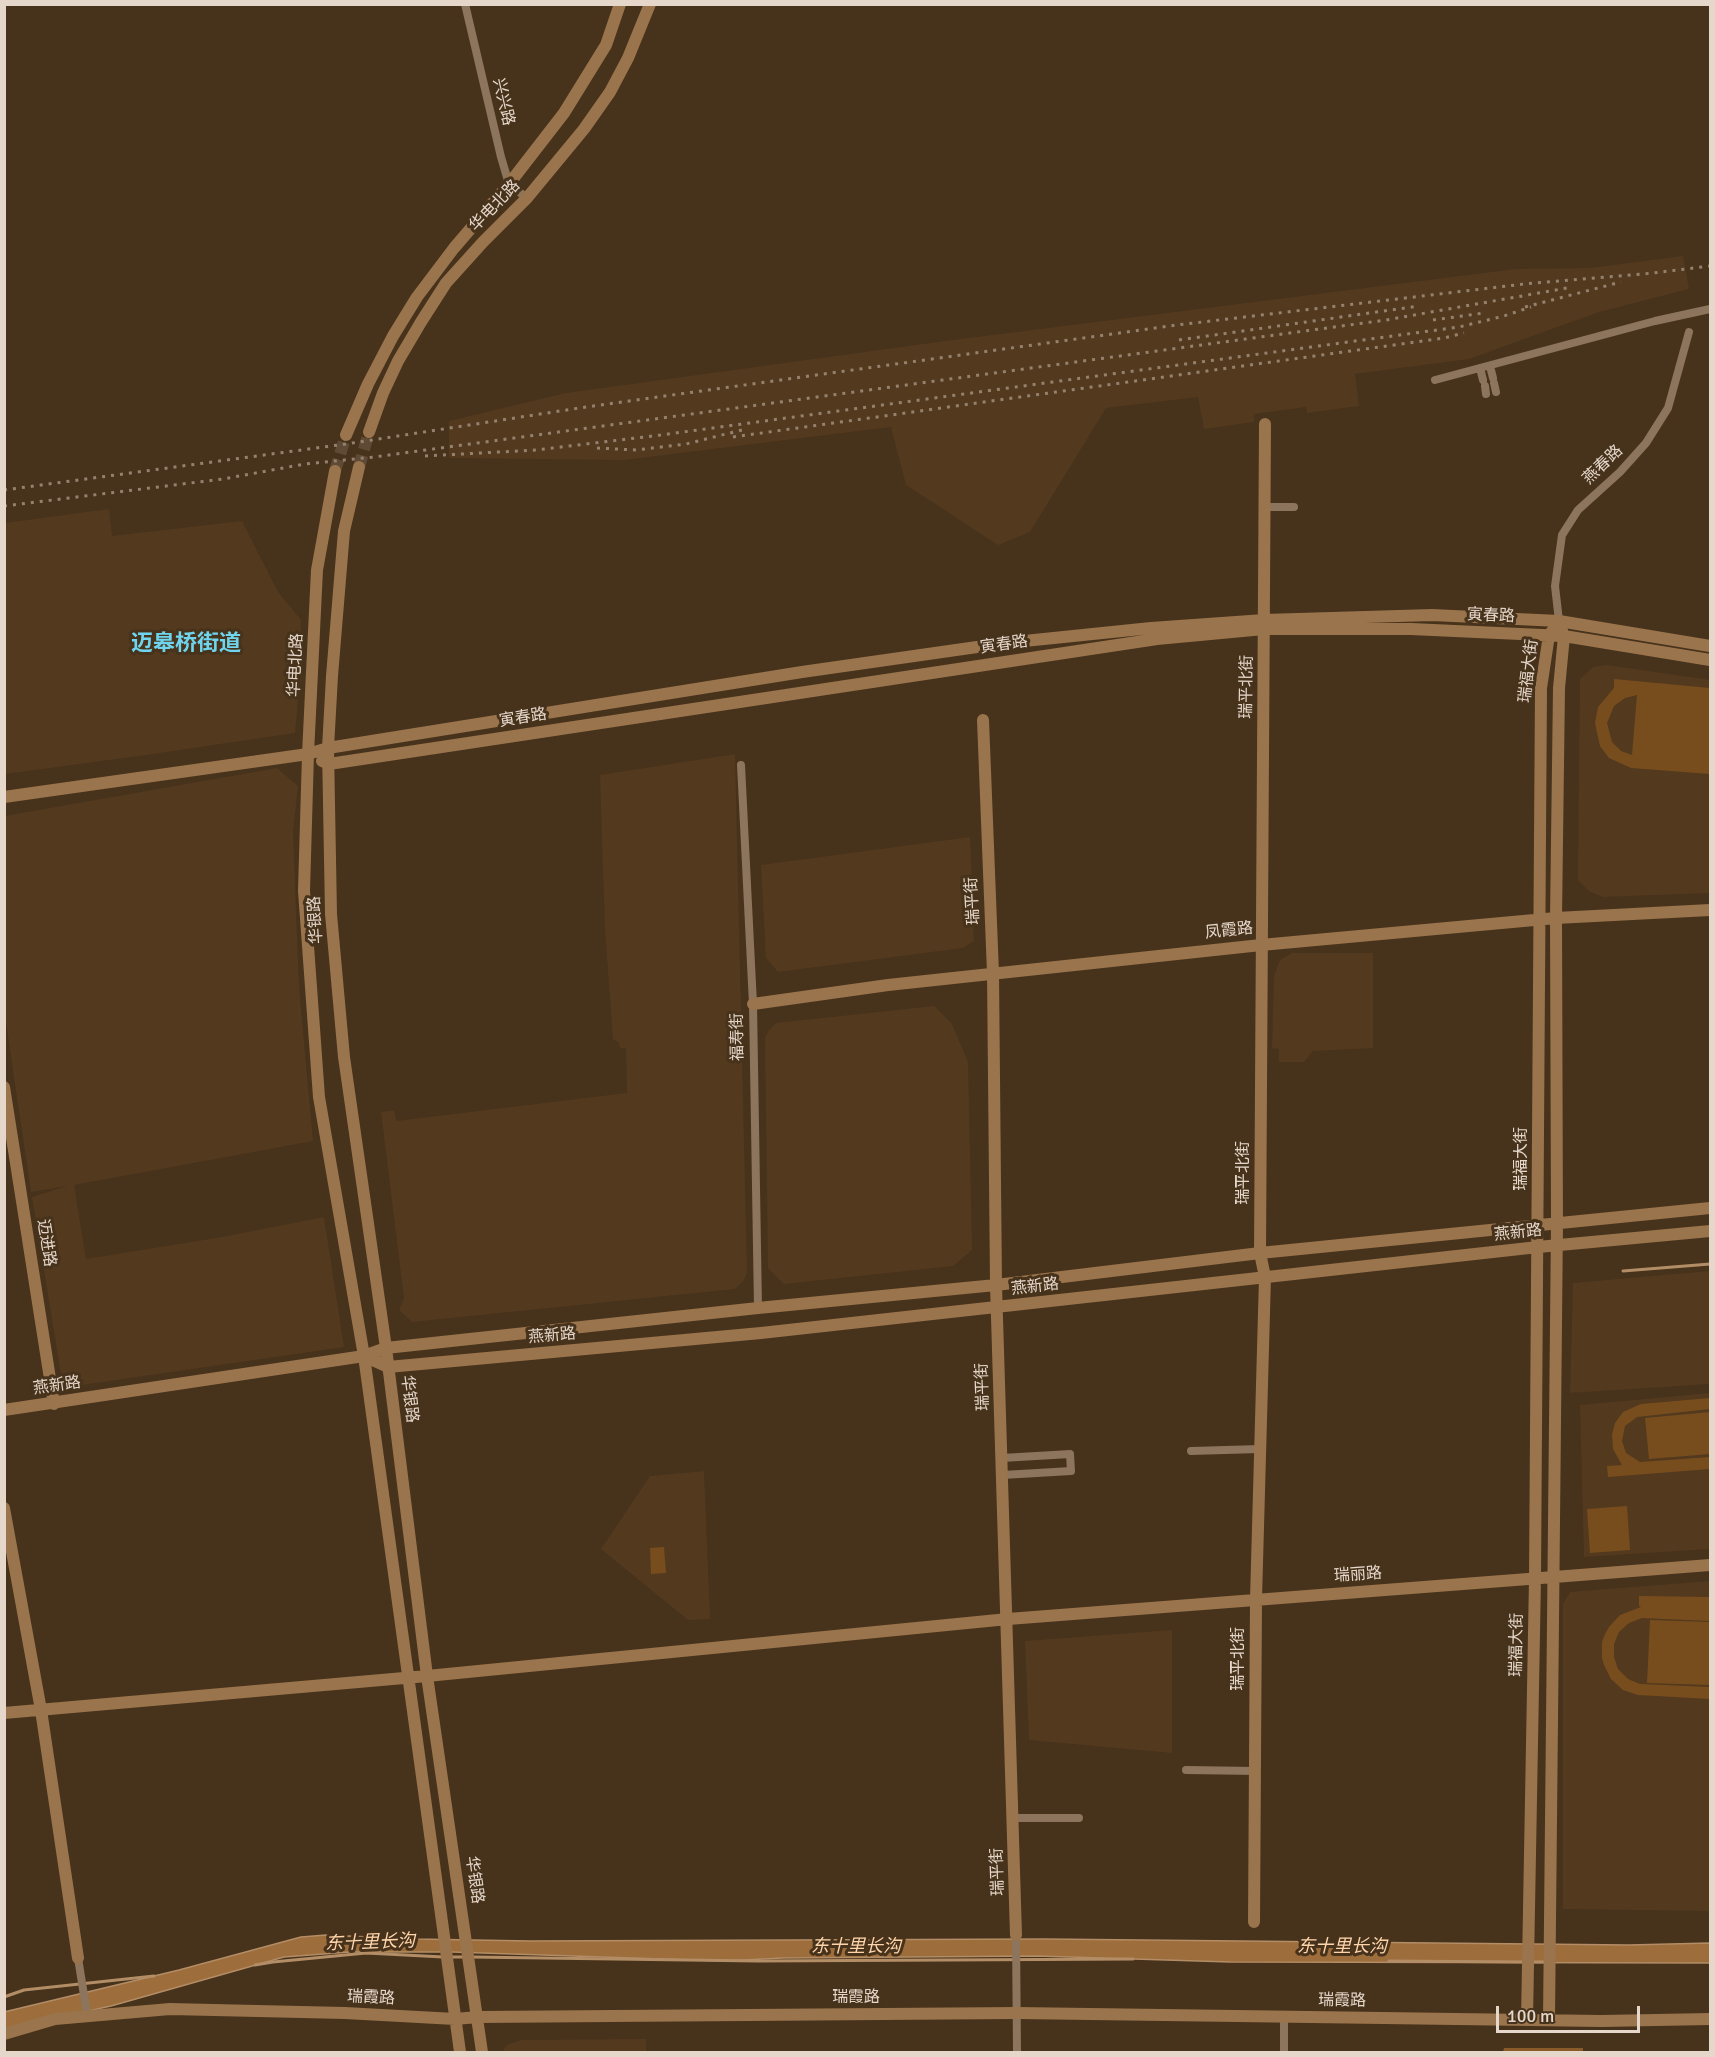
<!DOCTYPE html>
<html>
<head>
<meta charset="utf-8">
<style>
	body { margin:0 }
	#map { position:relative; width:1715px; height:2057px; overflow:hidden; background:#47321b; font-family:Signika,sans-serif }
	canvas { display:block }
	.frame { position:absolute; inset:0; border:6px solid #e5d7ca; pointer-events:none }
	.scale { position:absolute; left:1496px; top:2006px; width:144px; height:27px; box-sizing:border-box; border:3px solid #e5d7ca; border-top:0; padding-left:8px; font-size:18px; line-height:21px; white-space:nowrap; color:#e5d7ca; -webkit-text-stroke:4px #47321b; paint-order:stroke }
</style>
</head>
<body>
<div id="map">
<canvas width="1715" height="2057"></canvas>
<div class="frame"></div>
<div class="scale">100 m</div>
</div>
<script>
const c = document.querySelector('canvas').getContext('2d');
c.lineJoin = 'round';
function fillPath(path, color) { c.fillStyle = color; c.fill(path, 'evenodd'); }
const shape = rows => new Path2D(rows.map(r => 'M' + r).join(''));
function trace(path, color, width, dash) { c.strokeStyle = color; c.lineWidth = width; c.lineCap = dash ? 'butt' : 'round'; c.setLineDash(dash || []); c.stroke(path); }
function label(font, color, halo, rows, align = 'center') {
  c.font = font + ' Signika,"Noto Sans SC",sans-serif'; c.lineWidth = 6; c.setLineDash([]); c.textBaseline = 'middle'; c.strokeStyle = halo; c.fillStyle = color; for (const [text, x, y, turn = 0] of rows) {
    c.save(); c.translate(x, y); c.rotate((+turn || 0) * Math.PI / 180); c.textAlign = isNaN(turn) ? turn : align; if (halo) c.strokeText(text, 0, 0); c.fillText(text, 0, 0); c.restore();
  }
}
fillPath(shape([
	[1683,256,1689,289,1599,312,1469,359,1355,374,1359,406,1307,413,1306,407,1254,414,1254,422,1204,429,1198,397,1106,408,1030,532,998,545,906,485,891,427,624,460,449,458,449,421,566,393,945,341,1460,276,1516,269,1590,268],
	[109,509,112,536,242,521,278,592,301,620,300,678,295,733,139,756,5,774,5,523],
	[1607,665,1710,680,1710,893,1603,897,1589,891,1578,880,1580,679,1593,667],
	[735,754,747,1273,743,1281,735,1289,412,1322,399,1310,404,1298,381,1112,394,1110,396,1121,627,1093,626,1048,620,1048,619,1043,613,1039,605,930,600,775],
	[277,768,298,786,293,832,299,988,313,1141,74,1185,86,1259,222,1237,324,1217,344,1347,68,1387,62,1380,32,1197,67,1186,31,1192,5,1016,5,816],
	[970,837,974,941,963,948,778,972,766,958,761,865],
	[1292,953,1373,953,1373,1048,1313,1051,1304,1062,1279,1062,1279,1049,1272,1048,1274,976,1280,960],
	[934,1006,952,1024,968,1062,972,1250,953,1266,784,1284,768,1268,765,1038,769,1030,776,1023],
	[1710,1271,1710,1384,1570,1393,1573,1283],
	[1710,1393,1710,1549,1584,1557,1580,1405],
	[704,1471,710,1619,688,1620,601,1549,650,1476],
	[1710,1581,1710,1911,1563,1909,1563,1604,1570,1592],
	[1172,1630,1172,1753,1029,1740,1025,1641],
	[646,2039,646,2052,502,2052,507,2045,521,2040]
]), '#53391e');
fillPath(shape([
	[1614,679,1710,688,1710,774,1631,768,1609,758,1600,746,1595,723,1598,707,1614,688],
	[1637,695,1632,755,1621,751,1612,742,1607,723,1614,706,1625,698],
	[1710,1398,1710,1409,1637,1417,1625,1426,1622,1441,1626,1453,1640,1462,1710,1457,1710,1469,1608,1477,1607,1466,1622,1465,1613,1449,1612,1435,1615,1423,1623,1412,1641,1404],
	[1710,1412,1710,1454,1649,1459,1645,1418],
	[1627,1506,1630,1550,1590,1553,1587,1509],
	[664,1547,666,1573,651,1574,650,1548],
	[1639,1596,1710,1597,1710,1621,1642,1618,1629,1623,1619,1632,1614,1644,1614,1657,1618,1669,1628,1679,1640,1684,1710,1687,1710,1699,1638,1695,1623,1690,1611,1679,1604,1665,1602,1658,1602,1642,1605,1634,1609,1627,1620,1615,1641,1607,1639,1606],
	[1650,1620,1710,1622,1710,1685,1647,1683]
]), '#774d1e');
fillPath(shape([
	[1504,2048,1583,2048,1583,2052,1503,2052]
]), '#895b28');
const water = shape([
	[326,1935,415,1939,531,1941,1045,1939,1629,1945,1710,1943,1710,1963,1230,1962,1037,1956,783,1958,723,1961,452,1952,350,1952,284,1957,111,2006,5,2029,4,2012,179,1970,301,1937,326,1935]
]);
fillPath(water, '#9d6d3b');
trace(water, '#b38d66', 1.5);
trace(shape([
	[1623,1271,1710,1264],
	[450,1957,464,1957],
	[471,1957,758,1961,1133,1959],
	[1389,1961,1526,1962],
	[1533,1962,1547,1962],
	[255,1965,273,1962,366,1953,443,1957],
	[4,1997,24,1990,154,1976]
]), '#b38d66', 3);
trace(shape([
	[359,467,369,432],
	[335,471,346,435]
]), '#5f4b35', 12, [12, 6]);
trace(shape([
	[465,4,501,157,509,184,527,198],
	[1490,366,1493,378],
	[1480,368,1483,380],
	[1435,380,1655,321,1710,309],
	[1494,383,1496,392],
	[1485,386,1486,394],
	[1264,507,1294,507],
	[1559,621,1555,586,1562,535,1578,510,1620,472,1646,443,1668,408,1689,332],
	[741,765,753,1004,758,1308],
	[1191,1451,1260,1449],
	[1002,1458,1070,1454,1071,1471,1003,1475],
	[1186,1770,1256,1771],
	[1013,1818,1079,1818],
	[1016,1935,1017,2052],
	[78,1958,87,2014],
	[1284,2017,1284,2052]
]), '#8d745c', 8);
trace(shape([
	[369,432,383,393,398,361,421,322,446,283,483,242,527,198,584,129,610,92,628,58,650,4],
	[346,435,368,384,393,336,417,297,454,248,509,184,564,113,606,45,620,4],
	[359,467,344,531,332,676,328,748,331,914,344,1057,386,1348,427,1676,482,2052],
	[335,471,317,570,308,754,304,891,319,1097,364,1356,460,2052],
	[983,720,993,973,996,1285,1016,1935],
	[322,761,329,764,1157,639,1264,629,1411,629,1564,636,1710,660],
	[4,797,308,754,328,748,802,672,1005,643,1151,628,1264,620,1432,615,1559,621,1710,646],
	[753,1004,888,985,1261,945,1556,918,1710,910],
	[4,1087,54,1404],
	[364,1356,388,1367,761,1333,1538,1247,1710,1231],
	[4,1410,364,1356,386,1348,758,1308,996,1285,1260,1253,1710,1208],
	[4,1508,41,1710,78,1958],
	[4,1713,427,1676,1008,1619,1710,1565],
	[1254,1922,1256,1599,1265,1277,1260,1253,1265,424],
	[1527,2019,1535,1578,1541,688,1549,635,1553,630],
	[1549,2019,1557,1224,1556,918,1559,688,1564,636,1562,631],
	[4,2034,55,2019,170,2009,345,2013,455,2019,478,2017,1017,2013,1602,2021,1710,2019]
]), '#9a744c', 12);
trace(shape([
	[1525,307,1621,282],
	[1433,320,1484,313],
	[1179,340,1419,306],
	[733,437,1444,338,1464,333],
	[597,448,636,450,686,444,742,430],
	[425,456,536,450,661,435,1459,327,1504,316,1531,307],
	[4,490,346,444,586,407,1177,325,1524,284,1653,273,1710,266],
	[4,506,223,479,305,464,374,457,1386,320,1567,288]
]), '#948270', 3, [3, 6]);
label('16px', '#e5d7ca', '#47321b', [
	["兴兴路",503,102,77],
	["华电北路",495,206,-46],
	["燕春路",1603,465,-44],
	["寅春路",1491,616,2],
	["寅春路",1004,645,-8],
	["华电北路",296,665,-87],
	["瑞福大街",1529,671,-83],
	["瑞平北街",1247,687,-89],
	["寅春路",523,718,-9],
	["瑞平街",973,901,-93],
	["华银路",316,920,-93],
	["凤霞路",1229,931,-6],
	["福寿街",738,1037,-91],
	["瑞福大街",1522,1159,-90],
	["瑞平北街",1244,1173,-90],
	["燕新路",1518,1233,-6],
	["迈进路",46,1243,81],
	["燕新路",1035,1287,-7],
	["燕新路",552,1336,-5],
	["燕新路",57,1386,-8],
	["瑞平街",983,1387,-92],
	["华银路",409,1399,83],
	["瑞丽路",1358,1575,-4],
	["瑞福大街",1517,1645,-89],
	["瑞平北街",1239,1659,-90],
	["瑞平街",998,1872,-92],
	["华银路",474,1880,82],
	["瑞霞路",371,1998,3],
	["瑞霞路",856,1998],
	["瑞霞路",1342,2001,1]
]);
label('italic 18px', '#fed4aa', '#47321b', [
	["东十里长沟",370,1943,-2],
	["东十里长沟",856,1947],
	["东十里长沟",1342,1947]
]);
label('bold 22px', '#6fd4ed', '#47321b', [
	["迈皋桥街道",186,644]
]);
</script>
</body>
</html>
